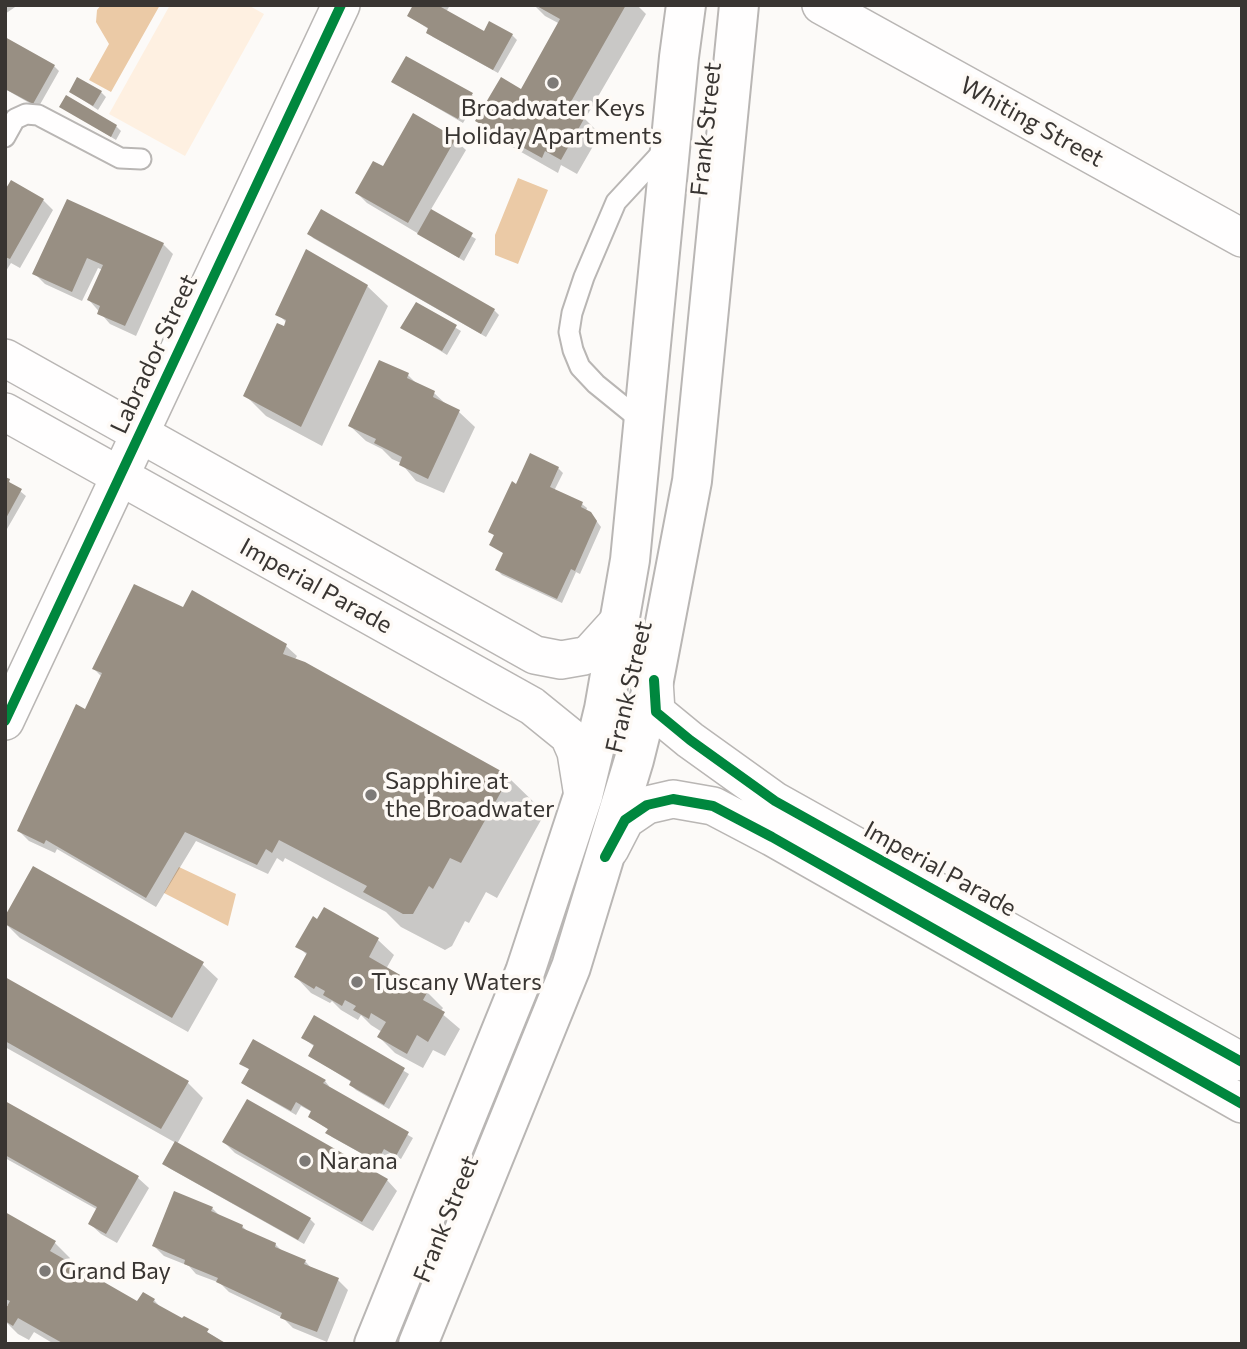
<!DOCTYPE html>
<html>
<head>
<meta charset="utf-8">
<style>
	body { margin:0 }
	#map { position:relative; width:1247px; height:1349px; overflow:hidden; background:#fcfaf8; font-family:Commissioner,sans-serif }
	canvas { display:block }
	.frame { position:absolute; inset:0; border:7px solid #393532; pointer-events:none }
</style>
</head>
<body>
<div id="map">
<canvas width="1247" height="1349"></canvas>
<div class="frame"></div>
</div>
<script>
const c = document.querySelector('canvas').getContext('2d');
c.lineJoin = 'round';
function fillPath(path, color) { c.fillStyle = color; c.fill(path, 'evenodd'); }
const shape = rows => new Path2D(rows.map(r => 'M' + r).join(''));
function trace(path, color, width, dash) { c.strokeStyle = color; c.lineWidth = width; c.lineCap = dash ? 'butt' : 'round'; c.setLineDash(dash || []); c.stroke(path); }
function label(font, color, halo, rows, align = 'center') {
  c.font = font + ' Commissioner,sans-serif'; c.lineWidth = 7; c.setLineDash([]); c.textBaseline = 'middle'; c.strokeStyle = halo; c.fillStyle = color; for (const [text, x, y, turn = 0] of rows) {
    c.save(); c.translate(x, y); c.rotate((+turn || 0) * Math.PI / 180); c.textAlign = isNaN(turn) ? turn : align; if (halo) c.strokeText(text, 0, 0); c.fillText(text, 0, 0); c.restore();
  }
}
fillPath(shape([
	[170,5,248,5,264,14,185,156,109,114]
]), '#fef0e1');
fillPath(shape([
	[101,5,160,5,111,92,89,80,109,44,96,22,97,10],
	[518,178,548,190,518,264,495,255,495,235],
	[179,867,236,894,228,926,164,893]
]), '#ebcaa6');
fillPath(shape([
	[5,5,18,5,5,14],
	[415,5,447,5,449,7,446,12,485,33,512,35,517,40,498,73,433,37,428,32,430,30,409,16],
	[534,5,637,5,646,14,585,119,600,134,577,174,561,165,558,173,493,136,478,120,522,91,560,24,545,16],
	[54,66,59,71,38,108,5,89],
	[393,82,472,95,477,99,463,123],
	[71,92,101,92,106,97,98,110],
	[62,107,116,126,121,131,116,140],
	[414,116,455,140,466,150,430,211,476,239,464,261,367,203,357,193,384,169],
	[5,194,43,200,53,210,20,268,11,263,6,271],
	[67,201,163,244,173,254,136,336,110,324,89,300,103,270,98,268,82,301,45,284,35,274],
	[321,211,494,310,499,315,486,337,313,238,309,233],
	[367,286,388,306,322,446,266,416,245,395,285,328,287,323,278,314],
	[416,304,461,331,447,355,403,328],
	[408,375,419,386,434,393,448,406,459,412,475,427,444,493,416,481,401,463,392,459,382,449,366,441,350,426],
	[558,468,563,473,554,491,582,504,587,508,586,511,595,519,601,527,580,574,576,572,562,603,502,575,497,570,505,554,491,545,495,536,490,531,517,486],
	[5,479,26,496,7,529,5,528],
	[183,610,286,646,297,656,294,661,305,664,509,778,545,813,497,898,486,892,469,923,465,921,452,946,445,950,401,927,386,912,285,858,283,862,277,858,268,874,196,841,156,907,57,849,55,853,29,841,19,831,86,712,102,677,94,669],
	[325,909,378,940,394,955,386,969,427,992,443,1008,440,1012,460,1029,445,1056,433,1050,423,1068,395,1053,379,1037,382,1032,371,1025,361,1015,358,1020,341,1010,332,1001,330,1003,311,993,296,977,308,956,298,946],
	[5,923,202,964,218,979,188,1032,20,938],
	[5,979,188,1083,203,1098,177,1144,310,1219,315,1224,304,1244,169,1168,164,1163,176,1143,5,1047],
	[315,1018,409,1074,389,1109,356,1090,351,1085,353,1083,310,1056,315,1047,303,1038],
	[241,1063,325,1081,329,1086,328,1088,413,1138,401,1159,390,1153,382,1165,332,1137,328,1133,329,1130,310,1117,312,1112,301,1106,296,1115,248,1087,243,1083,250,1070],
	[5,1103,138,1178,149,1188,117,1243,101,1234,90,1224,98,1210,5,1158],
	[224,1142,387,1180,397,1191,373,1231,235,1153],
	[212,1208,221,1217,242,1226,250,1234,275,1244,284,1253,305,1261,314,1271,338,1280,348,1290,327,1342,293,1328,283,1318,229,1292,220,1283,196,1274,189,1266,164,1256,154,1246],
	[5,1214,55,1243,70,1258,67,1263,138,1303,154,1300,163,1310,182,1321,185,1318,226,1344,54,1344,34,1332,29,1340,18,1334,5,1321,5,1313,9,1306,5,1304]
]), '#0003');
fillPath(shape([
	[413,5,442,5,441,7,484,31,489,21,513,34,493,70,426,33,428,28,407,16],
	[535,5,626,5,568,107,585,117,561,160,545,151,542,158,475,121,501,77,521,89,560,19],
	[5,37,55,65,33,104,5,89],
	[406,56,473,93,458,119,391,82],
	[77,77,102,91,93,106,69,92],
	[66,95,117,125,111,137,59,107],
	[413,113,456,138,408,223,355,193,373,161,383,166],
	[11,180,44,199,10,259,5,257,5,190],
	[67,199,164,243,125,326,97,314,100,306,87,300,103,265,87,258,72,292,32,274],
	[321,209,495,309,481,334,307,234],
	[431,209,473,233,459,258,417,234],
	[306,249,368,285,301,427,243,396,277,323,284,326,286,320,275,315],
	[416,302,457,325,442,351,400,328],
	[379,360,409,373,407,378,435,391,433,397,460,410,428,479,399,465,402,457,374,443,376,439,348,426],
	[530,453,559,467,550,487,583,502,581,507,591,512,597,521,575,571,571,569,557,599,495,570,503,553,489,545,494,535,488,532,512,481,516,484],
	[5,477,10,479,9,482,22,489,5,520],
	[134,584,183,607,192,590,287,644,283,654,305,662,510,776,461,863,450,858,433,889,429,886,413,914,403,914,363,892,367,886,279,840,272,853,266,849,257,865,185,832,146,898,46,840,44,844,17,831,76,704,85,709,102,673,92,669],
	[33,866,204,962,172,1018,5,924,5,916],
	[324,907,379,938,369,957,428,991,423,1000,445,1012,428,1042,417,1035,407,1054,377,1037,386,1022,371,1013,369,1019,353,1010,356,1006,345,1000,342,1006,323,995,325,991,316,986,314,989,294,977,307,953,295,947,313,916,317,919],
	[5,977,189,1081,161,1129,5,1041],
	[314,1015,405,1068,384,1105,349,1085,351,1081,308,1056,314,1045,301,1038],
	[253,1039,326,1080,323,1083,409,1132,396,1156,384,1149,377,1162,325,1133,328,1129,308,1117,311,1111,296,1102,291,1111,241,1083,249,1069,239,1064],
	[247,1099,388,1179,362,1222,222,1142],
	[5,1101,139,1176,106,1234,88,1224,97,1207,5,1155],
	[175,1141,311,1218,298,1240,162,1164],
	[174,1191,213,1207,211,1211,243,1225,242,1228,276,1243,275,1247,306,1260,304,1264,339,1278,317,1332,280,1318,282,1313,216,1282,218,1278,184,1264,185,1260,152,1246],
	[5,1212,56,1241,50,1251,137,1301,143,1292,155,1299,153,1302,182,1318,184,1316,209,1329,207,1332,227,1344,64,1344,18,1318,13,1326,5,1321,5,1310,10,1301,5,1299]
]), '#988f83');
const service = shape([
	[5,137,15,119,26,114,38,115,120,158,141,159],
	[644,423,596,384,580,367,573,350,569,332,572,313,584,277,616,202,666,148]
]);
const minor = shape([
	[821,5,1242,238],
	[5,358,535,655,561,660,584,656,591,652,620,620],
	[5,412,532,706,569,736,576,752,583,796],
	[654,680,656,712,690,740,775,801,1242,1062],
	[5,721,341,5],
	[610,849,625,820,647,805,673,799,713,806,772,837,1242,1104]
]);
const trunk = shape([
	[374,1344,525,972,583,796,604,709,630,560,679,57,686,5],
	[418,1344,571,967,634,760,654,680,692,481,739,5]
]);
trace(service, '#b9b6b4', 23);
trace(minor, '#b9b6b4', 40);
trace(trunk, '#b9b6b4', 42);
trace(service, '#fffefe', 19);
trace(minor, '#fffefe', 37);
trace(trunk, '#fffefe', 38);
trace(shape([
	[654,680,656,712,690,740,775,801,1242,1062],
	[5,721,341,5],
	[605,857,625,820,647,805,673,799,713,806,772,837,1242,1104]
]), '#00873e', 10);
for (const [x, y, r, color] of [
	[553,83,7,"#7d7a77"],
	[371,795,7,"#7d7a77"],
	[357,982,7,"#7d7a77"],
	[305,1161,7,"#7d7a77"],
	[45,1271,7,"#7d7a77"]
]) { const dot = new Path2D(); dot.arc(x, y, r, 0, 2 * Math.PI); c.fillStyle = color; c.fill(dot); trace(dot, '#fefaf6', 2.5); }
label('24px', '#393532', '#fefaf6', [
	["Broadwater Keys",553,108,"center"],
	["Holiday Apartments",553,136,"center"],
	["Sapphire at",385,781],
	["the Broadwater",385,809],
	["Tuscany Waters",371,982],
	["Narana",319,1161],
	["Grand Bay",59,1271]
], 'left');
label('24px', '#393532', '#fefaf6', [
	["Whiting Street",1032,122,29],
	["Frank Street",706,129,-84],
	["Labrador Street",154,354,-65],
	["Imperial Parade",316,586,29],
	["Frank Street",629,687,-77],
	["Imperial Parade",940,869,29],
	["Frank Street",446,1219,-68]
]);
</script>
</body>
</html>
